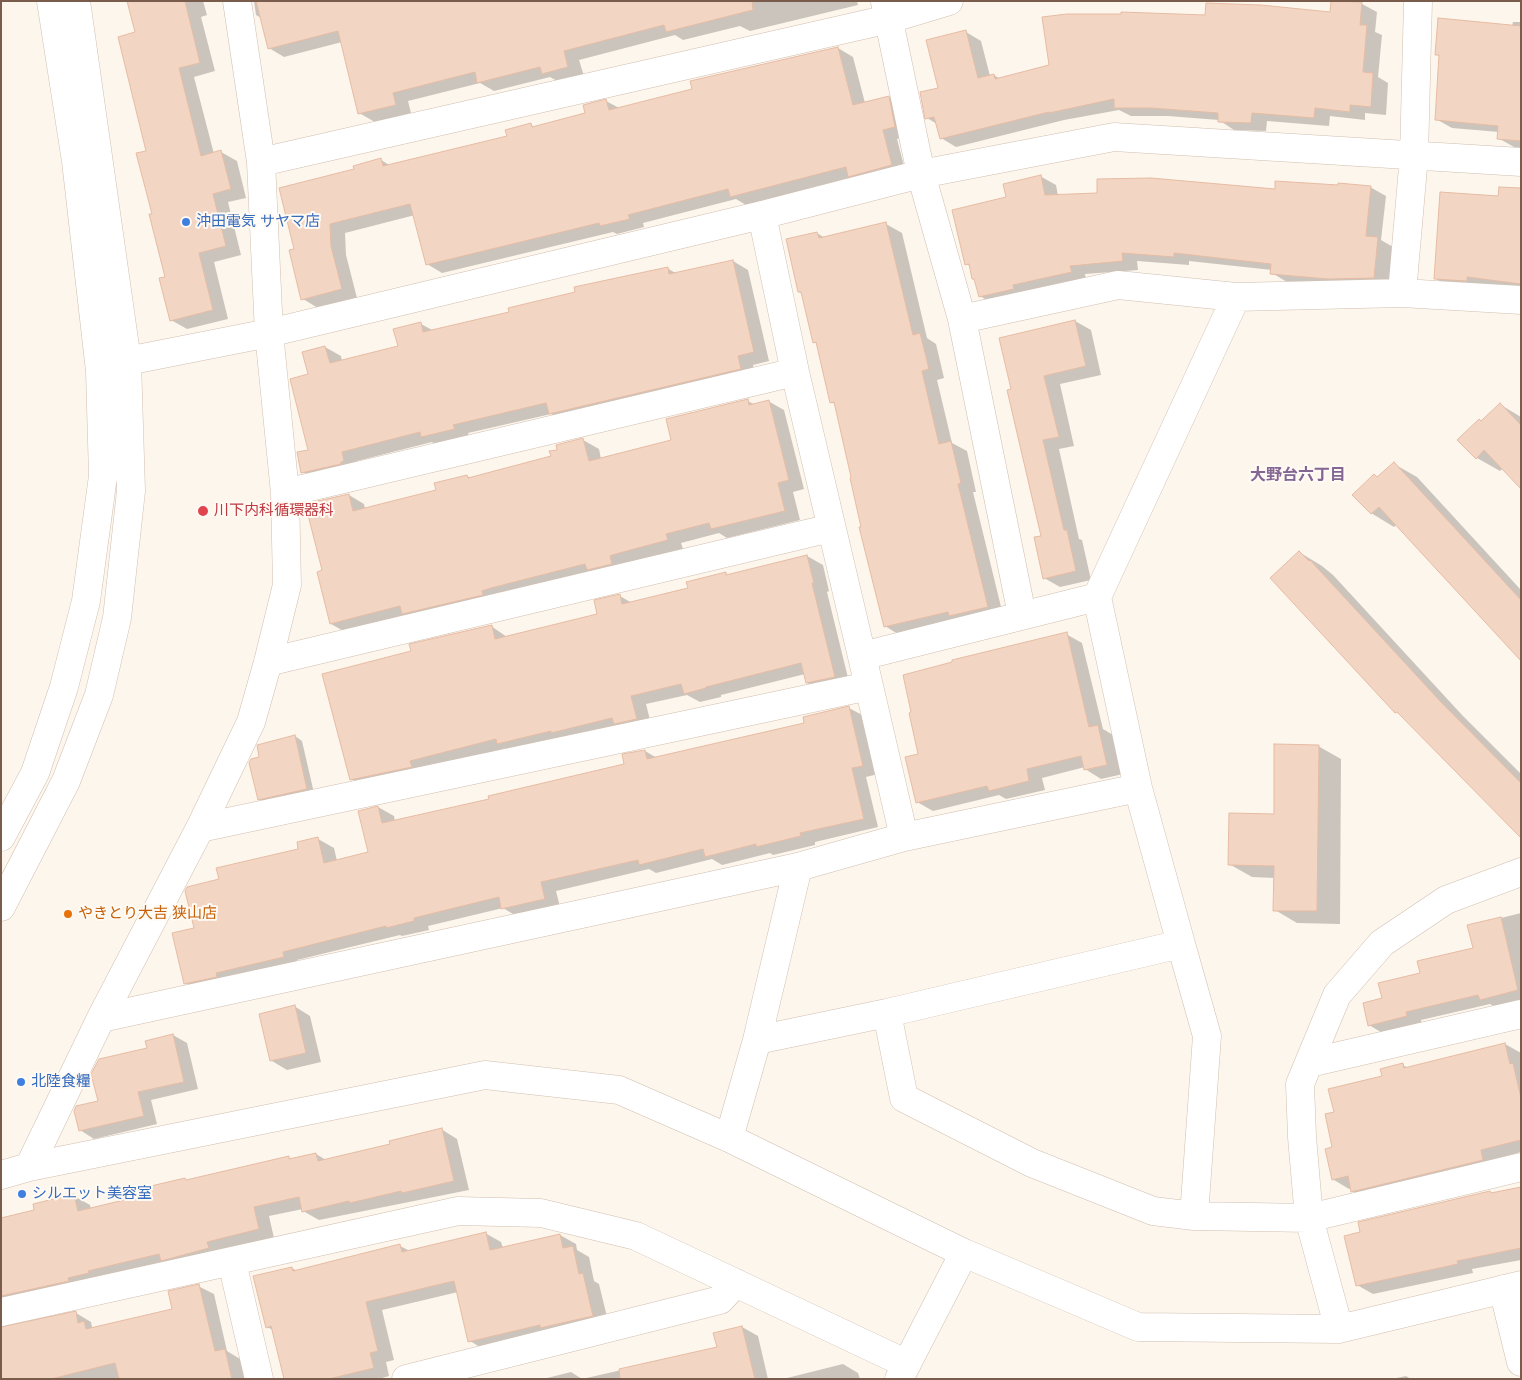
<!DOCTYPE html>
<html>
<head>
<meta charset="utf-8">
<style>
	body { margin:0 }
	#map { position:relative; width:1522px; height:1380px; overflow:hidden; background:#fdf6ec; font-family:Montserrat,sans-serif }
	canvas { display:block }
	.frame { position:absolute; inset:0; border:2px solid #7a5c4d; pointer-events:none }
</style>
</head>
<body>
<div id="map">
<canvas width="1522" height="1380"></canvas>
<div class="frame"></div>
</div>
<script>
const c = document.querySelector('canvas').getContext('2d');
c.lineJoin = 'round';
function fillPath(path, color) { c.fillStyle = color; c.fill(path, 'evenodd'); }
const shape = rows => new Path2D(rows.map(r => 'M' + r).join(''));
function trace(path, color, width, dash) { c.strokeStyle = color; c.lineWidth = width; c.lineCap = dash ? 'butt' : 'round'; c.setLineDash(dash || []); c.stroke(path); }
function label(font, color, halo, rows, align = 'center') {
  c.font = font + ' Montserrat,"Noto Sans JP",sans-serif'; c.lineWidth = 4; c.setLineDash([]); c.textBaseline = 'middle'; c.strokeStyle = halo; c.fillStyle = color; for (const [text, x, y, turn = 0] of rows) {
    c.save(); c.translate(x, y); c.rotate((+turn || 0) * Math.PI / 180); c.textAlign = isNaN(turn) ? turn : align; if (halo) c.strokeText(text, 0, 0); c.fillText(text, 0, 0); c.restore();
  }
}
fillPath(shape([
	[128,1,203,1,207,15,201,17,215,71,194,77,214,154,221,152,237,161,246,198,228,202,241,255,214,262,228,319,187,329,171,320,166,278,153,215,136,33],
	[254,1,857,1,858,5,750,31,740,26,683,40,675,35,579,60,584,76,559,82,550,77,494,91,480,83,408,101,411,113,375,122,359,113,342,42,284,57,269,48,261,18,256,15],
	[1362,4,1377,12,1375,32,1382,35,1378,77,1388,83,1386,115,1365,113,1365,120,1330,116,1329,126,1267,121,1266,131,1234,130,1219,120,1168,116,1131,116,1119,110,1064,120,956,147,941,138,937,124,927,118,966,32,981,41,990,76,994,75,1000,79,1050,66,1206,16,1331,13],
	[1513,22,1521,22,1521,148,1514,147,1498,138,1499,132,1452,128,1436,119,1440,56,1436,54,1512,26],
	[838,48,853,57,865,103,888,97,904,106,910,135,897,139,906,174,746,205,736,199,643,223,644,227,617,234,613,232,442,273,427,264,415,215,345,233,346,255,357,298,318,308,303,299,295,249,355,170,381,160,391,166,508,137,531,125,535,127,586,113,606,101,621,109,693,90],
	[1040,176,1056,185,1058,196,1370,187,1386,196,1381,240,1393,247,1390,286,1344,287,1287,282,1272,273,1272,270,1189,261,1189,265,1137,261,1138,270,1085,274,1086,280,995,305,980,296,970,266,966,264,1008,198],
	[1521,190,1521,290,1451,287,1436,279,1499,197],
	[886,224,902,233,927,338,936,344,944,378,937,380,952,443,967,451,976,492,973,492,1003,615,901,636,885,626,835,404,831,402,818,344,814,342,803,294,799,292,817,233,825,238],
	[733,261,748,270,769,361,753,365,756,377,566,423,551,414,468,433,470,438,438,446,432,442,357,461,359,470,318,481,303,472,309,450,310,375,325,347,341,356,342,361,399,347,421,324,434,331,511,313,667,268,677,274],
	[1075,321,1091,330,1101,375,1060,384,1074,446,1059,449,1079,539,1082,540,1091,580,1060,587,1044,578,1043,537,1013,390],
	[748,401,755,405,768,401,784,410,804,489,793,492,800,520,727,538,719,533,681,543,683,549,625,565,347,633,331,624,324,571,349,495,364,504,365,509,437,490,467,476,471,478,552,457,559,450,583,440,599,449,601,459,672,441],
	[1501,405,1521,417,1521,487,1503,468,1500,471,1477,458,1481,422],
	[1394,464,1417,477,1521,590,1521,659,1397,524,1394,527,1371,513,1378,478],
	[1299,552,1322,566,1333,575,1463,716,1521,774,1521,832,1404,717,1396,712],
	[807,556,823,565,829,591,827,592,850,686,823,692,807,683,805,674,721,695,721,697,700,702,687,695,646,704,652,728,514,752,507,748,425,770,366,788,351,779,412,652,491,626,507,637,598,615,620,596,632,603,689,589,726,574,729,576],
	[1066,634,1082,643,1103,729,1113,735,1123,774,1101,779,1085,769,1085,767,1042,778,1045,790,1006,799,999,795,933,811,917,802,920,755],
	[849,708,864,716,878,774,866,777,878,827,815,842,815,845,773,855,770,853,722,865,712,859,656,873,649,869,556,891,560,907,518,917,503,908,428,926,429,930,402,936,400,935,297,960,299,965,200,992,185,983,195,929,220,880,300,850,318,839,334,848,337,861,370,853,378,807,394,816,395,822,490,799,625,765,645,751,657,758,806,724],
	[295,736,302,741,314,793,267,803,260,799,260,758],
	[1318,746,1341,759,1340,924,1297,923,1275,910,1275,878,1252,877,1229,864,1275,815],
	[1521,913,1521,1002,1496,1008,1490,1004,1421,1020,1422,1025,1384,1034,1369,1025,1383,999,1422,974,1474,949,1469,926],
	[294,1006,310,1016,321,1062,287,1070,272,1061],
	[173,1035,187,1043,198,1089,151,1100,157,1124,94,1139,80,1130,99,1102,148,1049],
	[1505,1044,1521,1053,1521,1152,1496,1159,1498,1169,1368,1200,1352,1191,1352,1188,1349,1189,1334,1180,1335,1113,1402,1065,1409,1068],
	[441,1129,457,1139,469,1190,319,1220,303,1211,303,1209,269,1216,274,1238,17,1305,1,1296,36,1211,74,1196,90,1205,91,1209,125,1201,185,1179,188,1181,289,1158,292,1160,316,1154,326,1160,391,1144],
	[1521,1189,1521,1260,1472,1269,1473,1273,1373,1294,1357,1285,1490,1192,1494,1194],
	[485,1233,501,1242,503,1248,560,1235,576,1244,577,1250,589,1257,594,1281,599,1284,609,1325,485,1350,470,1341,458,1292,382,1310,394,1360,386,1362,389,1376,379,1379,285,1379,273,1330,267,1327,292,1268,297,1271,400,1246,410,1251],
	[198,1286,214,1294,227,1351,240,1359,245,1379,1,1379,76,1313,91,1322,92,1327,94,1329,174,1310],
	[742,1327,758,1336,768,1379,543,1379,571,1372,582,1379,718,1348],
	[843,1364,858,1373,860,1379,783,1379],
	[1406,1376,1411,1379,1392,1379]
]), '#0003');
const building = shape([
	[127,1,185,1,200,63,179,68,201,156,221,150,231,189,213,194,226,246,199,253,213,310,170,321,159,278,165,277,149,214,152,214,136,153,146,151,118,37,135,32,127,1],
	[256,1,752,1,753,10,666,32,664,25,564,51,568,67,542,74,540,67,477,83,475,72,393,93,396,105,358,114,338,31,268,49,256,1],
	[1331,1,1362,2,1360,25,1367,25,1363,72,1373,73,1371,107,1350,105,1350,112,1315,108,1314,118,1252,113,1251,123,1218,122,1218,113,1151,108,1114,108,1114,99,1049,113,1049,112,940,139,934,117,925,119,920,92,938,88,926,40,966,30,978,78,994,74,995,79,1049,65,1042,17,1067,14,1121,14,1121,12,1205,15,1206,3,1261,5,1330,12,1331,1],
	[1438,18,1521,26,1521,141,1497,139,1498,126,1435,120,1439,55,1435,55,1438,18],
	[838,47,853,105,889,96,895,127,883,130,892,165,848,177,846,167,730,197,728,189,628,215,630,219,600,226,599,223,426,265,410,204,330,224,331,246,342,289,301,300,289,250,294,249,279,188,354,169,353,166,381,158,383,166,507,136,505,130,531,123,532,127,585,113,583,105,606,99,609,110,692,89,690,81,838,47],
	[1041,175,1045,195,1097,193,1097,179,1151,178,1275,189,1275,181,1338,185,1338,183,1371,186,1366,236,1378,237,1374,278,1328,279,1270,274,1271,264,1174,253,1174,257,1122,253,1123,261,1070,266,1072,272,1013,285,1014,289,979,297,974,279,972,279,969,264,965,265,952,210,1006,197,1003,184,1041,175],
	[1499,187,1521,188,1521,284,1467,277,1467,281,1434,279,1440,192,1498,196,1499,187],
	[886,222,913,335,920,333,929,369,922,371,939,444,951,441,961,483,958,484,988,607,949,616,948,612,884,627,859,527,861,527,850,478,851,477,834,402,830,403,816,342,813,343,801,292,798,292,786,239,817,232,819,238,886,222],
	[733,260,754,352,738,356,741,369,549,414,546,403,453,425,455,429,421,437,420,432,342,452,344,461,341,462,341,464,301,473,297,452,308,450,290,379,308,374,302,352,325,346,330,363,398,346,393,329,421,322,423,332,509,312,508,308,575,292,574,287,668,267,669,274,733,260],
	[1075,320,1086,366,1044,376,1059,437,1043,440,1064,530,1067,530,1076,571,1043,579,1034,537,1041,536,1007,390,1011,389,999,338,1075,320],
	[748,399,749,405,769,400,789,480,778,483,785,511,711,529,709,523,666,534,668,540,612,555,610,556,612,564,587,570,585,564,491,588,482,591,483,595,402,614,400,606,330,624,317,572,322,570,307,511,311,510,309,503,349,494,353,511,436,490,434,483,467,475,468,478,551,456,549,451,557,450,556,445,583,438,589,461,671,440,666,419,748,399],
	[1500,403,1521,425,1521,489,1484,450,1476,459,1457,440,1479,419,1481,421,1500,403],
	[1394,462,1521,600,1521,661,1379,507,1371,514,1352,495,1374,474,1377,477,1394,462],
	[1299,551,1309,561,1310,560,1440,701,1521,783,1521,838,1397,712,1395,713,1270,578,1299,551],
	[807,555,814,583,812,583,835,677,806,683,801,663,706,687,706,688,684,694,681,684,631,696,637,719,614,724,612,718,551,733,551,731,497,744,496,739,410,761,412,767,350,780,322,674,411,651,409,644,492,625,495,639,597,614,594,600,620,594,622,604,688,588,686,582,726,572,726,575,807,555],
	[1067,632,1089,727,1098,725,1107,765,1084,770,1081,756,1027,769,1029,781,989,791,987,786,916,803,905,757,918,754,909,713,911,712,903,675,952,662,952,660,1067,632],
	[849,706,863,766,852,768,864,819,800,833,801,836,756,847,756,844,705,857,703,849,639,865,638,860,541,882,545,899,501,909,499,897,414,918,414,921,386,928,386,926,283,952,284,957,216,973,217,977,184,984,172,933,194,928,185,891,187,887,219,879,216,868,298,849,297,842,318,837,324,863,368,852,358,811,378,806,382,823,489,799,488,796,624,764,622,754,645,750,647,759,804,723,803,717,849,706],
	[295,735,307,789,258,800,249,763,251,759,259,757,257,745,295,735],
	[1274,744,1319,745,1317,911,1273,911,1274,866,1228,865,1229,813,1274,814,1274,744],
	[1501,917,1518,990,1480,1000,1478,995,1406,1012,1407,1016,1368,1026,1363,1003,1382,998,1378,983,1420,973,1417,961,1473,948,1467,925,1501,917],
	[295,1005,306,1053,270,1061,259,1014,295,1005],
	[173,1034,184,1082,138,1092,144,1116,79,1131,74,1111,76,1106,98,1101,91,1074,99,1059,147,1048,145,1041,173,1034],
	[1505,1043,1510,1064,1513,1063,1521,1098,1521,1140,1481,1150,1483,1160,1351,1192,1348,1176,1332,1180,1325,1149,1332,1147,1325,1114,1334,1112,1328,1089,1382,1076,1380,1069,1403,1063,1404,1068,1505,1043],
	[442,1128,454,1181,402,1193,401,1191,350,1203,349,1201,302,1212,299,1197,254,1207,259,1229,207,1242,209,1248,161,1261,159,1254,88,1271,89,1273,68,1278,69,1281,1,1296,1,1218,34,1210,33,1204,74,1194,78,1211,124,1200,123,1196,151,1189,151,1186,185,1178,186,1180,289,1156,289,1159,316,1153,318,1161,390,1144,389,1141,442,1128],
	[1521,1187,1521,1248,1457,1261,1458,1264,1356,1286,1344,1236,1360,1232,1358,1222,1490,1191,1491,1193,1521,1187],
	[486,1232,490,1250,560,1234,563,1248,573,1246,579,1274,583,1273,593,1316,540,1328,540,1325,468,1342,454,1281,366,1302,378,1351,370,1353,374,1368,329,1379,284,1379,271,1326,266,1328,253,1276,292,1267,293,1271,400,1244,402,1252,486,1232],
	[199,1284,215,1351,225,1349,232,1379,119,1379,115,1363,51,1379,1,1379,1,1327,76,1311,78,1323,84,1321,86,1329,172,1309,168,1291,199,1284],
	[742,1326,755,1379,620,1379,619,1369,717,1347,713,1333,742,1326]
]);
fillPath(building, '#f3d5c3');
trace(building, '#e6bba3', 1);
const minor = shape([
	[885,2,921,174,962,319,1022,615],
	[261,162,889,19,949,1],
	[762,215,795,372,869,686],
	[1402,293,1414,156,1418,1],
	[1236,297,1402,293,1521,300],
	[962,319,1118,285,1236,297,1097,597],
	[127,361,269,333,762,215,921,174,1114,137,1521,162],
	[285,493,795,372],
	[862,656,1097,597,1138,788],
	[268,662,831,528],
	[200,828,869,686,904,837],
	[1,837,35,773,64,687,86,601,103,476,100,371,76,161,51,1],
	[1,907,66,781,99,695,117,618,131,491,127,361,76,1],
	[887,1013,1181,944,1207,1036,1194,1216],
	[101,1018,798,867,904,837,1138,788,1181,944],
	[757,1040,887,1013,904,1098,1032,1163,1153,1211,1194,1216,1309,1218,1521,1167],
	[1309,1063,1521,1014],
	[729,1138,757,1040,798,867],
	[29,1167,101,1018,200,828,251,722,268,662,287,585,285,493,269,333,261,162,237,1],
	[1,1175,29,1167,485,1075,619,1090,729,1138,964,1253,1138,1327,1339,1329,1521,1285],
	[232,1262,259,1379],
	[1503,1289,1521,1362],
	[1,1312,458,1211,541,1213,636,1236,907,1364],
	[1339,1329,1309,1218,1302,1137,1300,1084,1337,995,1382,943,1446,900,1521,872],
	[406,1379,720,1300,736,1283],
	[899,1379,964,1253]
]);
trace(minor, '#d1beb0', 29);
trace(minor, '#fff', 28);
for (const [x, y, r, color] of [
	[186,222,5,"#3f7fe0"],
	[203,511,6,"#e0444e"],
	[68,914,5,"#e8710a"],
	[21,1082,5,"#3f7fe0"],
	[22,1194,5,"#3f7fe0"]
]) { const dot = new Path2D(); dot.arc(x, y, r, 0, 2 * Math.PI); c.fillStyle = color; c.fill(dot); trace(dot, '#fffaf3', 2); }
label('15px', '#366cbe', '#fffaf3', [
	["沖田電気 サヤマ店",196,222],
	["北陸食糧",31,1082],
	["シルエット美容室",32,1194]
], 'left');
label('15px', '#be3a42', '#fffaf3', [
	["川下内科循環器科",214,511]
], 'left');
label('15px', '#c56008', '#fffaf3', [
	["やきとり大吉 狭山店",78,914]
], 'left');
label('bold 16px', '#846695', '#fffaf3', [
	["大野台六丁目",1298,475]
]);
</script>
</body>
</html>
